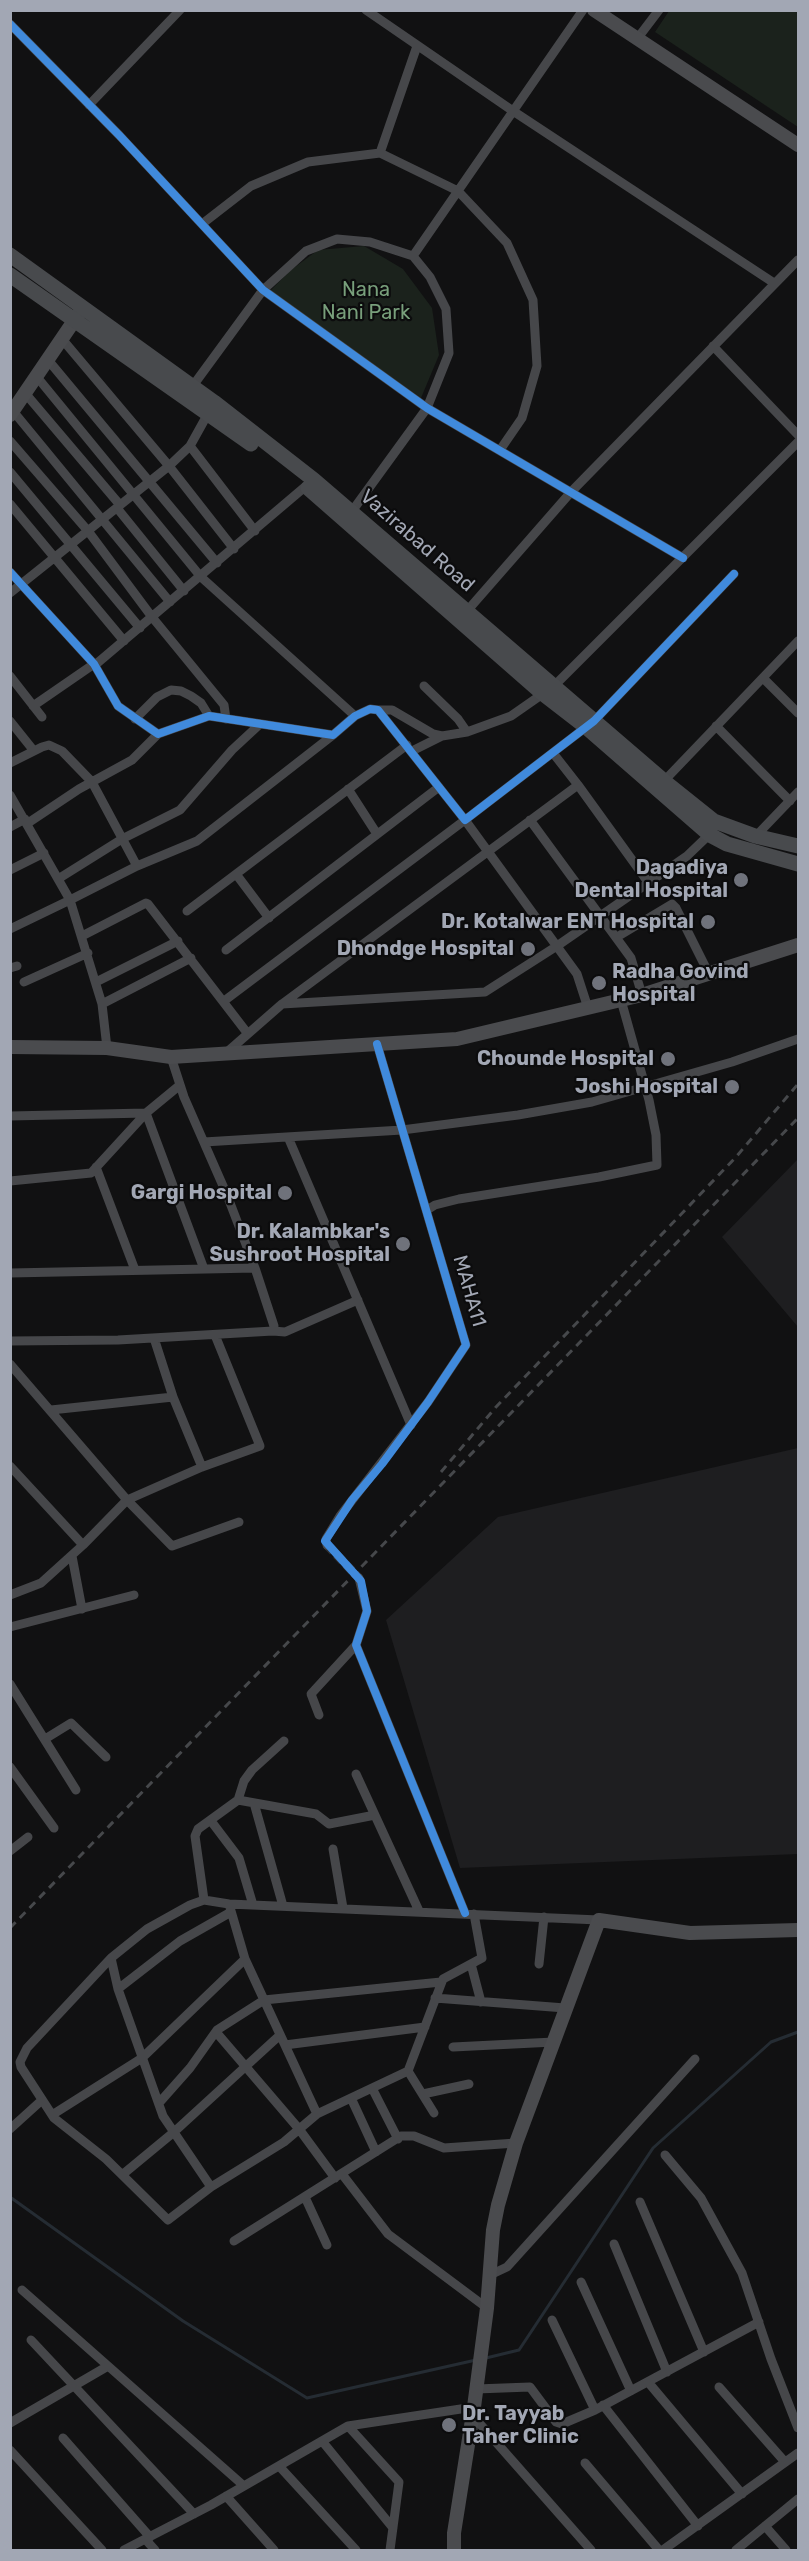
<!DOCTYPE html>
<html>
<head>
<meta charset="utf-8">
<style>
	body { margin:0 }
	#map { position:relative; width:809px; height:2561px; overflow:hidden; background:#111112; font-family:Rubik,sans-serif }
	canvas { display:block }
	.frame { position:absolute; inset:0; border:12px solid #a2a7b4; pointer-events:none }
</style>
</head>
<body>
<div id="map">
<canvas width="809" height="2561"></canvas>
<div class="frame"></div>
</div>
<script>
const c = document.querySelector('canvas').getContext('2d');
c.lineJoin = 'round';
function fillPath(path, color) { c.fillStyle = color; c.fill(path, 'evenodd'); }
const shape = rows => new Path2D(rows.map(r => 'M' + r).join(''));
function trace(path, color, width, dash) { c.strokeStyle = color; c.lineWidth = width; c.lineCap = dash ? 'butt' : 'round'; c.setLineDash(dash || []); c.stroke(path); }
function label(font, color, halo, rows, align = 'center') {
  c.font = font + ' Rubik,sans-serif'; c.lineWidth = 4.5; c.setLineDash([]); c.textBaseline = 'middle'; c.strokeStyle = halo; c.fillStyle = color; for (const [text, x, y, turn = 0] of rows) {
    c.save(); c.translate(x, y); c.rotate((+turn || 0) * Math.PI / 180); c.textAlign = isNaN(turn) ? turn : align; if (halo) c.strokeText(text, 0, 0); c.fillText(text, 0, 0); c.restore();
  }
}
fillPath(shape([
	[798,1159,798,1327,722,1237],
	[798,1448,798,1854,460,1868,386,1620,498,1517]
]), '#1e1e20');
fillPath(shape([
	[669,11,798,11,798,127,655,32],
	[364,246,403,269,432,308,439,355,421,398,270,291,291,270,318,250]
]), '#1b221c');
trace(shape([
	[10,2197,183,2321,307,2398,476,2360],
	[486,2358,519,2350,653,2148,771,2042,798,2032]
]), '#252c33', 3);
trace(shape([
	[327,1545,359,1578]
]), '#2e2f32', 9, [9, 4.5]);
trace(shape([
	[366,10,513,111,774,283],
	[10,24,119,135,263,290,427,408,683,558],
	[637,39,659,10],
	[89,105,180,10],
	[380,153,417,46],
	[202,224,251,186,308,162,380,153,458,191,507,243,533,300,537,366,522,418,500,450],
	[413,256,583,10],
	[62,339,169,466,234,549],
	[713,346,798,435],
	[48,360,217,563],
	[37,377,201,577,355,716],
	[192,387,263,290,306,251,337,239,370,242,413,256,430,277,446,309,449,353,427,408,350,514],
	[25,393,120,505],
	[13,411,170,602],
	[10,441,88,531,152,617,224,705,226,719],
	[190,446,255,531],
	[10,472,140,628],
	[10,504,124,641],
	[117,508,184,591],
	[10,572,94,664,118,706,158,734,209,716,333,735,355,716,370,709,378,710,465,820,594,721,734,574],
	[10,593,169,466,190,446,210,410],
	[467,611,571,492,798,260],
	[95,665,306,486],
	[10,676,42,717],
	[763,678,798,713],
	[424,686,458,719,467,732],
	[33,706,94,664],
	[378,710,392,710,433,734,442,736,467,732,511,716,554,686,798,442],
	[135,719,157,697,171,690,181,691,191,696,201,703,209,716],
	[10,721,34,751],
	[716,726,790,801],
	[412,751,442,736],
	[10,763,42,747,49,745,62,751,92,782,137,866],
	[664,781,798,641],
	[578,785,648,882],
	[348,789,377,834],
	[10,795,70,900,10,929],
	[530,820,631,958,642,995],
	[28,823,79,789,132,760,158,734],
	[10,827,25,819],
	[754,838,798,792],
	[10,870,44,853],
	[236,874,269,918],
	[58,879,122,839,180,810,232,750,260,724],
	[187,911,407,745],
	[82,936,146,903,148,904,248,1034],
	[617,937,672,904,676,908,709,974],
	[226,950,439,787],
	[10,968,17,966],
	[24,982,88,953],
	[96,982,178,941],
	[224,1001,465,820,577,974,588,1008],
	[102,1004,191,958],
	[282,1004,578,785,553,753],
	[107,1048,102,1004,70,900,137,866,197,841,333,735],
	[226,1053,282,1004,485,992,557,946,687,856,712,832],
	[10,1116,146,1113,180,1085],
	[288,1137,411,1425],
	[204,1142,402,1130,518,1115,592,1102,732,1062,798,1039],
	[96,1167,135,1270],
	[10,1181,91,1173,146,1113,204,1269],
	[427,1210,435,1205,459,1199,599,1177,657,1165,656,1135,649,1100,621,1000],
	[10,1273,255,1268],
	[273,1331,285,1332,358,1300],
	[10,1341,118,1340,273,1331,274,1326,255,1268,227,1195,184,1097,171,1057],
	[10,1364,127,1500,202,1467,260,1446,215,1335],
	[173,1397,202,1467],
	[51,1410,173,1397,154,1338],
	[10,1466,83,1545],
	[327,1545,326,1539,340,1516,428,1402,466,1345,377,1044],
	[72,1556,82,1609],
	[359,1578,367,1611,356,1645,465,1913],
	[10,1595,41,1583,83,1545,127,1500,172,1546,239,1522],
	[10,1627,134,1595],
	[10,1684,76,1790],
	[319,1715,311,1694,356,1645],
	[45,1739,71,1723,106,1757],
	[284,1741,252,1770,244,1781,238,1800,198,1829,195,1836,204,1900,229,1904,599,1920],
	[10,1767,54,1828],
	[356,1774,419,1911],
	[238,1800,316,1814,329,1824,375,1815],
	[254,1803,283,1906],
	[211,1821,239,1858,253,1905],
	[333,1849,343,1908],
	[10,1851,28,1837],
	[204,1900,190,1905,147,1929,111,1958,118,1989,163,2116,211,2187,284,2142,317,2114],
	[229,1904,245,1959,317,2114,408,2071,443,1979,482,1958,474,1914],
	[111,1958,27,2048,20,2062,21,2067,54,2118,106,2159,168,2220,211,2187],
	[471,1964,481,2002],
	[539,1964,544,1917],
	[118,1989,180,1941,231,1912],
	[435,1998,565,2008],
	[216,2032,299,2129,335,2178],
	[285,2045,425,2027],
	[453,2047,554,2042],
	[408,2071,434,2113],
	[372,2088,398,2139],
	[423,2094,469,2084],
	[351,2098,376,2152],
	[159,2103,190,2068,217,2030,264,2000,441,1982],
	[52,2115,142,2058,245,1959],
	[10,2129,42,2100],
	[665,2155,701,2198,742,2273,771,2359,798,2428],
	[342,2174,388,2234,487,2308],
	[122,2175,174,2132,280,2035],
	[305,2197,327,2245],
	[640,2202,704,2352],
	[234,2241,401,2136,414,2136,444,2148,516,2143],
	[614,2244,667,2372],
	[490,2275,507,2267,695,2059],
	[581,2282,631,2391],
	[22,2290,244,2486],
	[552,2320,595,2410],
	[31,2340,194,2514],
	[648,2382,742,2494],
	[719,2387,785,2462],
	[476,2389,530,2387,556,2422,562,2424,595,2410,759,2322],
	[603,2405,698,2526],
	[473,2416,591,2550],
	[10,2423,108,2366],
	[348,2426,399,2482,390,2550],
	[63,2438,150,2537],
	[322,2441,393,2528],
	[10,2450,102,2550],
	[585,2463,659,2550],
	[279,2466,356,2550],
	[226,2496,274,2550],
	[765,2526,786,2550],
	[145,2539,155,2550],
	[124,2550,211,2505,348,2426,474,2407],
	[663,2550,798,2453],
	[736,2550,798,2499]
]), '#46474a', 9);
trace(shape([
	[594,10,798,145],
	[10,415,80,312],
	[10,1047,107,1048,171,1057,457,1039,642,995,798,945],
	[454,2550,454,2533,474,2407,487,2308,493,2230,498,2205,516,2143,599,1920,690,1933,798,1930]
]), '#4a4b4e', 14);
trace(shape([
	[10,255,214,402,314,480,664,781,714,821,755,836,798,846],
	[10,275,251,444],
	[308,488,542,693,586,727,710,835,727,844,798,864]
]), '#484a4d', 15);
trace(shape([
	[441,1472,496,1407,736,1157,798,1084],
	[10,1928,798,1118]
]), '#46484b', 3, [8, 6]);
trace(shape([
	[10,24,119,135,263,290,427,408,683,558],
	[10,572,94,664,118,706,158,734,209,716,333,735,355,716,370,709,378,710,465,820,594,721,734,574],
	[377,1044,466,1345,428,1402,382,1464,352,1500,325,1541,361,1581,367,1611,356,1645,465,1913]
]), '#408adc', 8);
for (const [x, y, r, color] of [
	[741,880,8,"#6f727b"],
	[708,922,8,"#6f727b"],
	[528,949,8,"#6f727b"],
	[599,983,8,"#6f727b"],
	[668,1059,8,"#6f727b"],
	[732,1087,8,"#6f727b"],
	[285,1193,8,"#6f727b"],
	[403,1244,8,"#6f727b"],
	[449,2425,8,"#6f727b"]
]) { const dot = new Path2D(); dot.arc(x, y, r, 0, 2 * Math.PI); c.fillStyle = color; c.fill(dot); trace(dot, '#0c0c0d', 2); }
label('20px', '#789f7b', '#0c0c0d', [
	["Nana",366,290],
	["Nani Park",366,313]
]);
label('20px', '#a2a7b4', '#0c0c0d', [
	["Vazirabad Road",417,541,41],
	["MAHA11",469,1291,74]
]);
label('bold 20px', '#a2a7b4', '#0c0c0d', [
	["Dagadiya",728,868],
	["Dental Hospital",728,891],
	["Dr. Kotalwar ENT Hospital",694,922],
	["Dhondge Hospital",514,949],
	["Radha Govind",612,972,"left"],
	["Hospital",612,995,"left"],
	["Chounde Hospital",654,1059],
	["Joshi Hospital",718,1087],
	["Gargi Hospital",272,1193],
	["Dr. Kalambkar's",390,1232],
	["Sushroot Hospital",390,1255],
	["Dr. Tayyab",462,2414,"left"],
	["Taher Clinic",462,2437,"left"]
], 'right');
</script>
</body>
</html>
